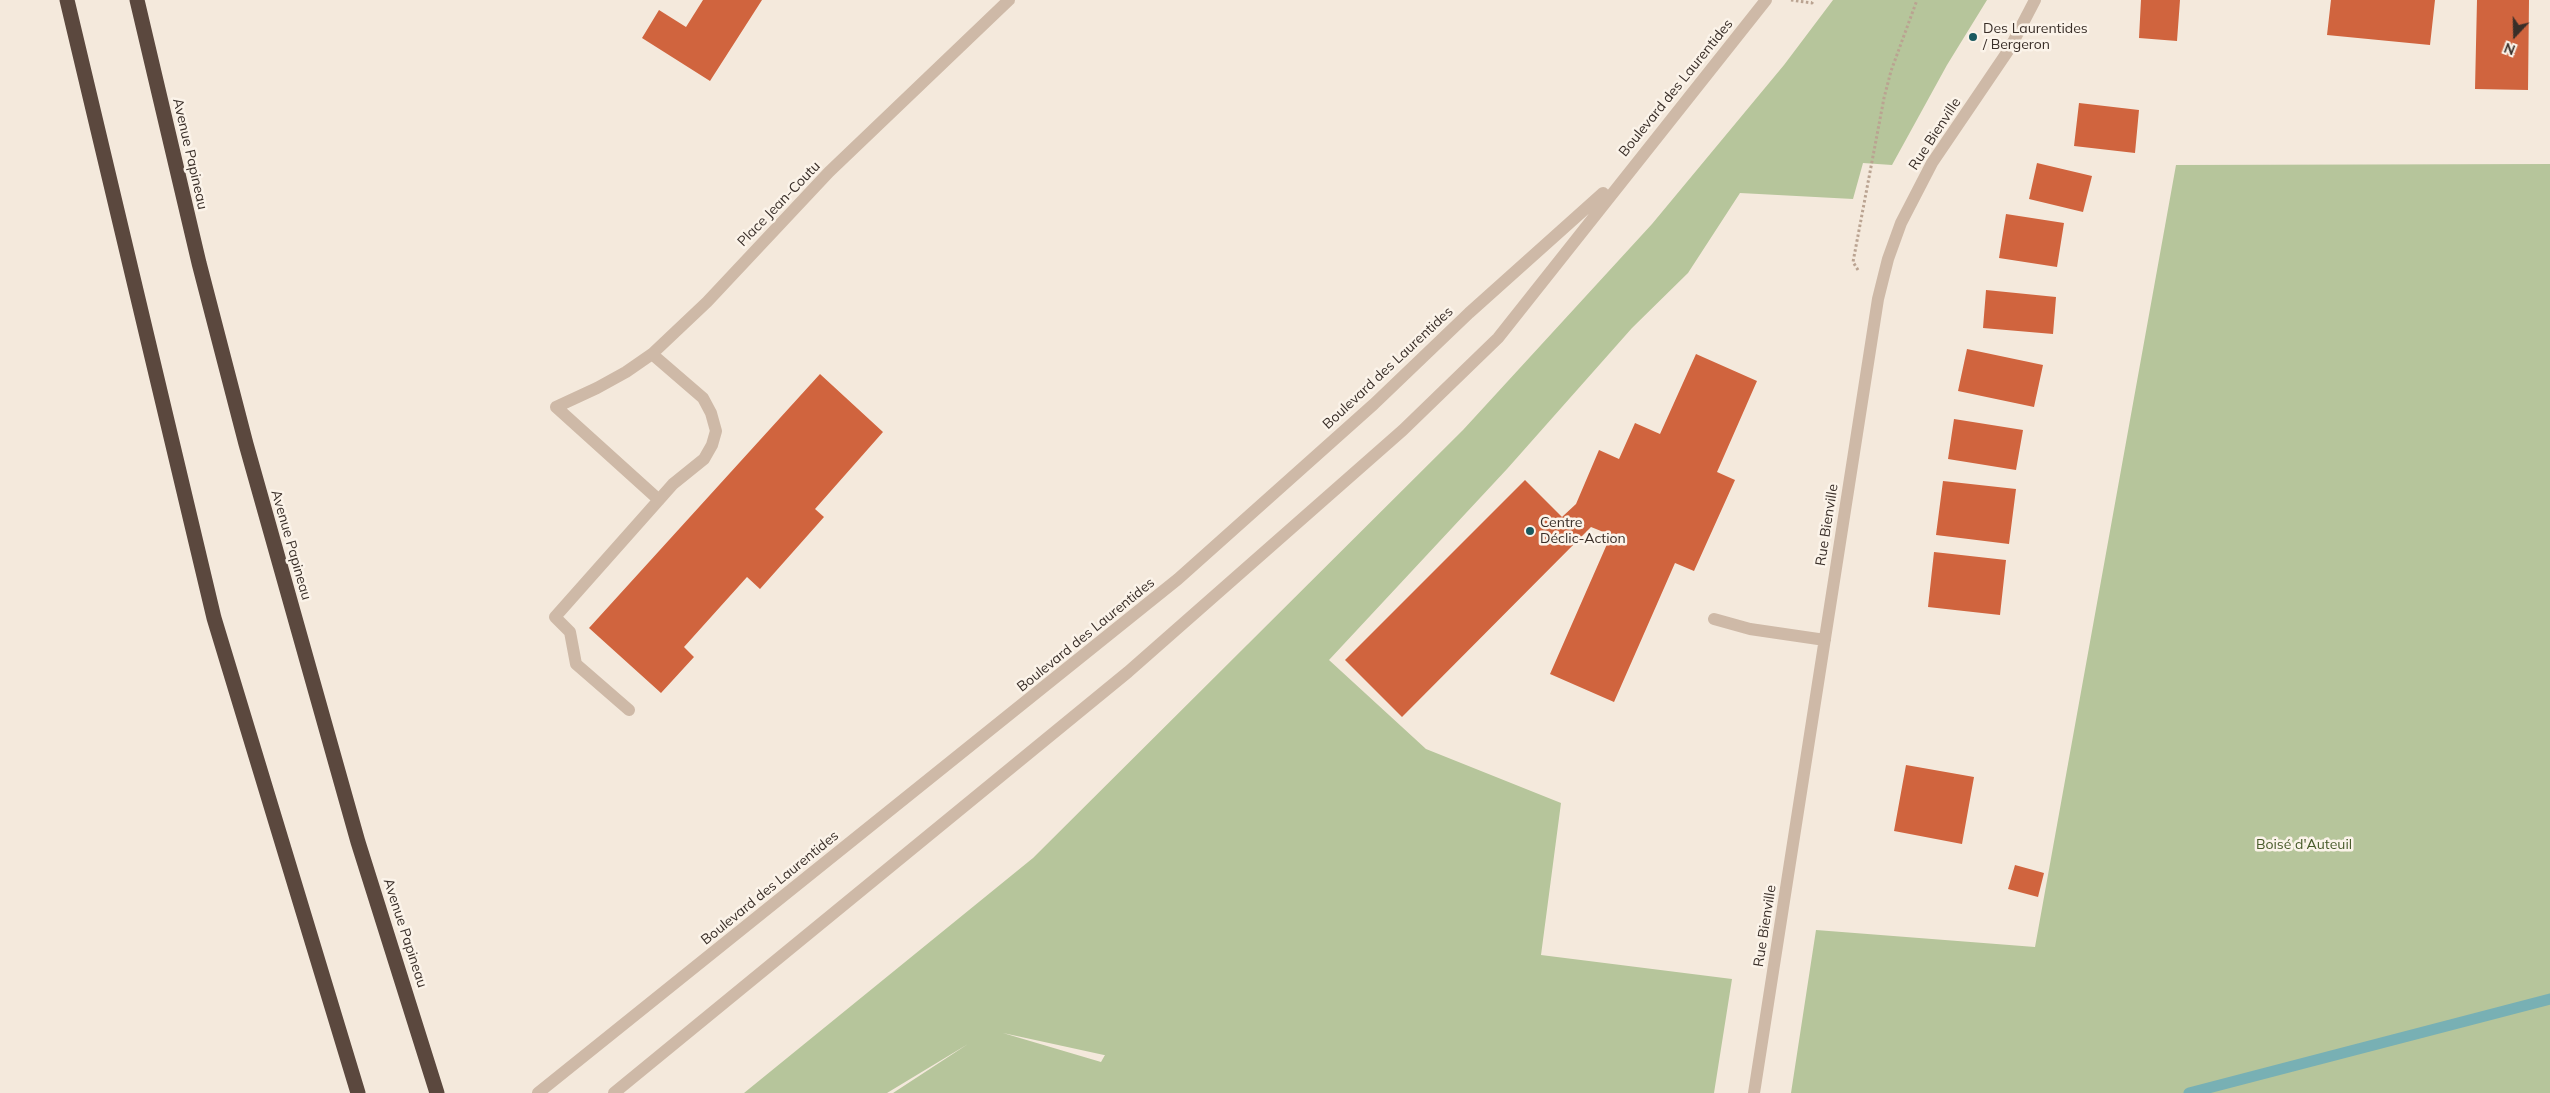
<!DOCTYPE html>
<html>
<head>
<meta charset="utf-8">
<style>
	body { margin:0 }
	#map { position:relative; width:2550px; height:1093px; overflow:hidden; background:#f4e9dc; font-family:Mulish,sans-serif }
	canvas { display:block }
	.north { position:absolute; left:2490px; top:10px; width:50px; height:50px; -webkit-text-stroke:4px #fbf3e9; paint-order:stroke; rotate:201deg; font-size:14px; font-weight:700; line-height:20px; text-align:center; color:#392e28 }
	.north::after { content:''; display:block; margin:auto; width:18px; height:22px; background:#392e28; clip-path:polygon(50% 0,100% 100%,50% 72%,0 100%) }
</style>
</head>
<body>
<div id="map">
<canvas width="2550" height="1093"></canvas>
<div class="north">N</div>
</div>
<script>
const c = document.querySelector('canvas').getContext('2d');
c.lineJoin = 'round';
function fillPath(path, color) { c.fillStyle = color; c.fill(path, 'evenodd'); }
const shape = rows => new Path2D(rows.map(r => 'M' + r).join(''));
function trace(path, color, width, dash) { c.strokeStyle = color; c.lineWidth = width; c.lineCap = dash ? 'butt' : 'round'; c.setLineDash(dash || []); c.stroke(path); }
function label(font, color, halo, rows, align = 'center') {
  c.font = font + ' Mulish,sans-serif'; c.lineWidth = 5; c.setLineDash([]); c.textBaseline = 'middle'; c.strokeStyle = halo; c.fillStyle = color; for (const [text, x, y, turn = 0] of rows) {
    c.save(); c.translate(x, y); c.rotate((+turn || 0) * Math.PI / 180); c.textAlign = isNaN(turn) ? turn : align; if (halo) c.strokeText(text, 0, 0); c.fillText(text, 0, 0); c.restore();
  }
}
fillPath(shape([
	[1833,0,1987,0,1947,65,1892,165,1863,163,1853,199,1740,193,1688,273,1632,328,1507,469,1329,660,1426,749,1561,803,1541,955,1732,979,1714,1093,893,1093,968,1044,887,1093,744,1093,1033,858,1463,430,1652,224,1784,65],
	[1003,1033,1104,1055,1105,1055,1101,1062],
	[2550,164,2550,1093,1791,1093,1816,930,2035,947,2176,165]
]), '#b6c59b');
trace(shape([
	[2189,1093,2550,999]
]), '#78b0b4', 11);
fillPath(shape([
	[703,0,762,0,710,81,642,38,659,10,686,27],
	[2141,0,2180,0,2177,41,2139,38],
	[2331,0,2435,0,2430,45,2327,35],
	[2477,0,2529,0,2528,90,2475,89],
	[2079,103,2139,110,2135,153,2074,146],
	[2037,163,2092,176,2083,212,2029,199],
	[2006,214,2064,223,2057,267,1999,258],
	[1986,290,2056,297,2053,334,1983,328],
	[1967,349,2043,365,2034,407,1958,391],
	[1696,354,1757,381,1717,472,1735,480,1694,571,1675,563,1614,702,1550,674,1611,535,1591,527,1402,717,1345,660,1525,480,1562,517,1576,504,1599,450,1619,459,1635,423,1660,434],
	[820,374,883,432,815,509,824,517,760,589,747,577,684,647,694,657,661,693,589,628],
	[1954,419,2023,430,2016,470,1948,459],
	[1943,481,2016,489,2009,544,1936,535],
	[1934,552,2006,560,2000,615,1928,607],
	[1906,765,1974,777,1962,844,1894,831],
	[2015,865,2044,873,2038,897,2008,889]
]), '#d0643e');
trace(shape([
	[1791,0,1812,3,1814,0],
	[1858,270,1853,262,1884,98,1891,71,1917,0]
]), '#baa391', 3, [2.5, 2.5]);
trace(shape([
	[659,500,556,407,597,388,626,372,652,354,707,302,829,172,1009,0],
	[1714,619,1750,629,1825,640],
	[629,710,576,664,570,632,555,617,673,484,704,459,712,445,716,431,711,413,703,398,652,354],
	[538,1093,1178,579,1374,404,1469,313,1603,193],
	[614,1093,1128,672,1403,430,1498,338,1766,0],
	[1754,1093,1878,299,1888,259,1901,223,1932,163,2010,48,2035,0]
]), '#ceb9a7', 12);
trace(shape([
	[67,0,214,618,358,1093],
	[137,0,199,263,246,444,358,842,437,1093]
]), '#5b483e', 15);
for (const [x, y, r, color] of [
	[1973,37,5,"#1a595f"],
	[1530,531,5,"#1a595f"]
]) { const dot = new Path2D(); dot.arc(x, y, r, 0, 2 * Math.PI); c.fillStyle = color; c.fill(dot); trace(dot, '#fbf3e9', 2); }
label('14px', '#392e28', '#fbf3e9', [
	["Des Laurentides",1983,29],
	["/ Bergeron",1983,45],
	["Centre",1540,523],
	["Déclic-Action",1540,539]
], 'left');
label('14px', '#392e28', '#fbf3e9', [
	["Boulevard des Laurentides",1676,88,-51],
	["Rue Bienville",1935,134,-57],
	["Avenue Papineau",190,154,77],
	["Place Jean-Coutu",779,204,-46],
	["Boulevard des Laurentides",1388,368,-43],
	["Rue Bienville",1827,525,-81],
	["Avenue Papineau",291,545,74],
	["Boulevard des Laurentides",1086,635,-39],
	["Boulevard des Laurentides",770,888,-39],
	["Rue Bienville",1765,926,-81],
	["Avenue Papineau",405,933,72]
]);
label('14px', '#475a29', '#fbf3e9', [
	["Boisé d'Auteuil",2304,845]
]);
</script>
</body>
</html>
